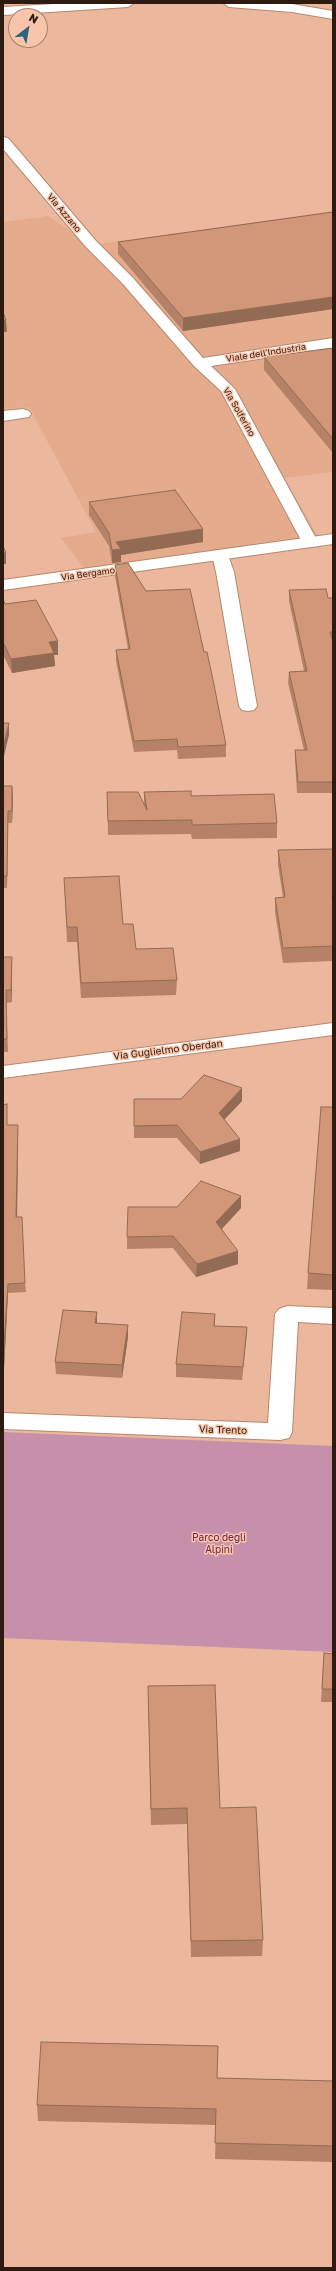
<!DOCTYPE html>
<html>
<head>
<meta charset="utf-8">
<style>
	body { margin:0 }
	#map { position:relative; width:336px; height:2271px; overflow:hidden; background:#ebb89e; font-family:"Golos Text",sans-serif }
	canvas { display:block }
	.frame { position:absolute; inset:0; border:4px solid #2d1a10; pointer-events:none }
	.north { position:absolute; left:8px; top:8px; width:40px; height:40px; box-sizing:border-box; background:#f9c5aa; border:1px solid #a7816c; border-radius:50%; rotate:31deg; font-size:11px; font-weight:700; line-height:16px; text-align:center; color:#2d1a10 }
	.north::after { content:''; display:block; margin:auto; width:14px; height:18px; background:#29637c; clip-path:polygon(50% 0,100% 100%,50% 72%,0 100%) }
</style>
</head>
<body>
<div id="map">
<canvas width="336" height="2271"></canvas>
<div class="frame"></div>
<div class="north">N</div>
</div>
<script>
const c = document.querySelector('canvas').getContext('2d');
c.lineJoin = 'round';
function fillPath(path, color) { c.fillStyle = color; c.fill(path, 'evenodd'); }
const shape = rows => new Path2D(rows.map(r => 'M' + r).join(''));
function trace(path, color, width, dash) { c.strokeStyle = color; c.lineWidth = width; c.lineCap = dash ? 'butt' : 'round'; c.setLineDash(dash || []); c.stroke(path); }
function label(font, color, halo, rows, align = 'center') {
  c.font = font + ' "Golos Text",sans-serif'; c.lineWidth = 3; c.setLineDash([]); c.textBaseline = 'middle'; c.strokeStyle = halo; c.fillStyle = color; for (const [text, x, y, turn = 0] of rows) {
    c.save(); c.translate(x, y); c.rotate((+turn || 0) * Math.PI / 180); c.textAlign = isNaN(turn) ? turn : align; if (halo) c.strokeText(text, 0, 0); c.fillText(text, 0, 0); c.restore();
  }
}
fillPath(shape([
	[333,211,333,472,284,478,322,543,87,572,61,538,96,532,29,407,3,410,3,222,48,216,91,245]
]), '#e5ab8d');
fillPath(shape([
	[3,1432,333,1446,333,1652,3,1638]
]), '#c690aa');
const minor = shape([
	[3,137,8,138,96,241,133,278,203,358,333,338,333,348,211,366,235,389,318,542,316,546,310,547,304,546,302,542,221,391,194,366,123,284,86,247,3,149,3,137],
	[23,409,29,411,31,414,29,417,3,421,3,411,23,409],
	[220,550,226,551,228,555,234,572,257,706,254,710,248,711,242,710,239,706,216,572,212,555,214,551,220,550],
	[333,1023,333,1035,3,1078,3,1066,333,1023],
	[287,1306,333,1308,333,1324,298,1322,292,1432,289,1438,280,1440,3,1429,3,1413,268,1423,275,1314,279,1309,287,1306]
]);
const tertiary = shape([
	[333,534,333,544,3,590,3,580,333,534]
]);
const motorway = shape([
	[71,3,134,3,128,7,3,15,3,7,71,3],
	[223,3,292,4,333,11,333,19,292,12,229,7,223,3]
]);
trace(minor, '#b7876e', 2);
trace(tertiary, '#b7876e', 2);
trace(motorway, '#b7876e', 2);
fillPath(minor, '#fff');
fillPath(tertiary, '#fff');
fillPath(motorway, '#fff');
fillPath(shape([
	[333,212,333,309,183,331,118,254,118,242],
	[333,348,333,451,332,452,264,370,264,357],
	[89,502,203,542,121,555,121,562,112,563,109,546,89,515],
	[115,565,226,745,226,757,178,759,177,750,134,752,116,661,116,650,128,649,115,576],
	[289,590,328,598,333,598,333,793,297,793,295,761,295,750,304,750,288,683,289,672,304,671,289,601],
	[3,599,5,604,58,655,54,655,55,666,12,673,3,655],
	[3,786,12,786,13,798,12,823,8,823,7,888,4,888,4,957,12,957,12,1002,6,1003,8,1052,3,1052],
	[107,792,144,803,144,792,191,796,277,823,277,838,192,839,191,834,108,835],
	[278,850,333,850,333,961,283,963,275,912,275,898,283,897,278,865],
	[64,878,123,924,136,949,177,980,176,995,81,998,77,942,67,942],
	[134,1099,242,1101,224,1120,240,1139,240,1151,200,1164,177,1138,134,1138],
	[3,1105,7,1113,7,1125,18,1134,17,1217,25,1283,26,1292,8,1293,4,1369,3,1369],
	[333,1107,333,1290,307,1289,308,1273],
	[241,1196,241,1208,222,1229,238,1264,196,1277,173,1248,127,1249,127,1237,177,1207],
	[97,1312,97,1323,128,1325,128,1337,122,1378,56,1374,55,1362],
	[215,1314,215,1326,247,1327,246,1340,242,1380,176,1377,176,1364],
	[324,1653,333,1654,333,1702,321,1702],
	[148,1686,220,1808,263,1940,262,1956,191,1957,187,1824,151,1825],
	[217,2078,333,2081,333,2162,215,2159,216,2125,38,2121,37,2105]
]), '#b58267');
fillPath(shape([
	[333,297,333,309,183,331,183,318],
	[3,320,6,320,7,332,3,332],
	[333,439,333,451,332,452],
	[203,529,203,542,121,555,121,562,112,563,112,550,116,542],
	[3,553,6,553,6,564,3,564],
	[58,641,58,655,54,655,55,666,12,673,11,659,49,642],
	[9,723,9,735,3,760,3,747],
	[12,786,13,798,12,823],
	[8,811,8,823,7,888,7,876],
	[3,876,4,888,4,969,3,957],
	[12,957,12,1002,11,990],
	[242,1088,242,1101,219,1125,219,1113],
	[18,1125,18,1134,17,1226,16,1217],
	[240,1139,240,1151,200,1164,200,1152],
	[241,1196,241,1208,216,1235,216,1222],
	[238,1251,238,1264,196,1277,197,1264],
	[8,1284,8,1293,4,1369,3,1360],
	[97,1312,97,1325,95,1323],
	[128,1325,128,1337,122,1378,122,1365],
	[247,1327,246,1340,242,1380,243,1367]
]), '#936a54');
const building = shape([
	[333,212,333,297,183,318,118,242,333,212],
	[3,312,6,320,3,320,3,312],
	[333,348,333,439,264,357,333,348],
	[175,490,203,529,116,542,121,549,112,550,109,533,89,502,175,490],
	[3,546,6,553,3,553,3,546],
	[128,563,146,591,190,589,204,652,207,652,212,675,226,745,178,747,177,739,134,741,116,650,130,649,115,565,128,563],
	[326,589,328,598,333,598,333,632,330,632,333,642,333,782,298,782,295,750,307,750,289,672,307,671,289,590,326,589],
	[3,599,5,604,36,600,58,641,49,642,54,653,11,659,3,642,3,599],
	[3,723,9,723,3,747,3,723],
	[3,786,12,786,12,811,8,811,7,876,3,876,3,957,12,957,11,990,6,990,7,1039,3,1039,3,786],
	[191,791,191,796,274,794,277,823,192,825,192,820,108,821,107,792,138,792,147,810,144,792,191,791],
	[333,849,333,897,332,897,333,905,333,946,283,948,275,898,285,897,278,850,333,849],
	[119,876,123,924,133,924,136,949,173,948,177,980,81,983,77,927,67,927,64,878,119,876],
	[204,1075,242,1088,219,1113,240,1139,200,1152,177,1125,134,1126,134,1099,181,1099,204,1075],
	[7,1104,7,1125,18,1125,16,1217,22,1217,25,1283,8,1284,3,1360,3,1105,7,1104],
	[321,1107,333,1107,333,1275,308,1273,321,1107],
	[201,1181,241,1196,216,1222,238,1251,197,1264,173,1236,127,1237,128,1207,177,1207,201,1181],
	[63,1310,97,1312,95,1323,128,1325,122,1365,55,1362,63,1310],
	[182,1312,215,1314,214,1326,247,1327,243,1367,176,1364,182,1312],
	[324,1653,333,1654,333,1689,322,1689,324,1653],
	[215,1685,220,1808,256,1807,263,1940,191,1941,187,1808,151,1809,148,1686,215,1685],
	[41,2042,218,2046,217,2078,333,2081,333,2146,215,2143,216,2109,37,2105,41,2042]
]);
fillPath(building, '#d29778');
trace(building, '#936a54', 1);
label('9px', '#2d1a10', '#f9c5aa', [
	["Via Azzano",64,213,50],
	["Viale dell'Industria",266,353,-9],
	["Via Solferino",239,412,60],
	["Via Bergamo",88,574,-8]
]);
label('10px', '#2d1a10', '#f9c5aa', [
	["Via Guglielmo Oberdan",168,1050,-7],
	["Via Trento",223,1430,2]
]);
label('10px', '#6c234d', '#f9c5aa', [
	["Parco degli",219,1538],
	["Alpini",219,1550]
]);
</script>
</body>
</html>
